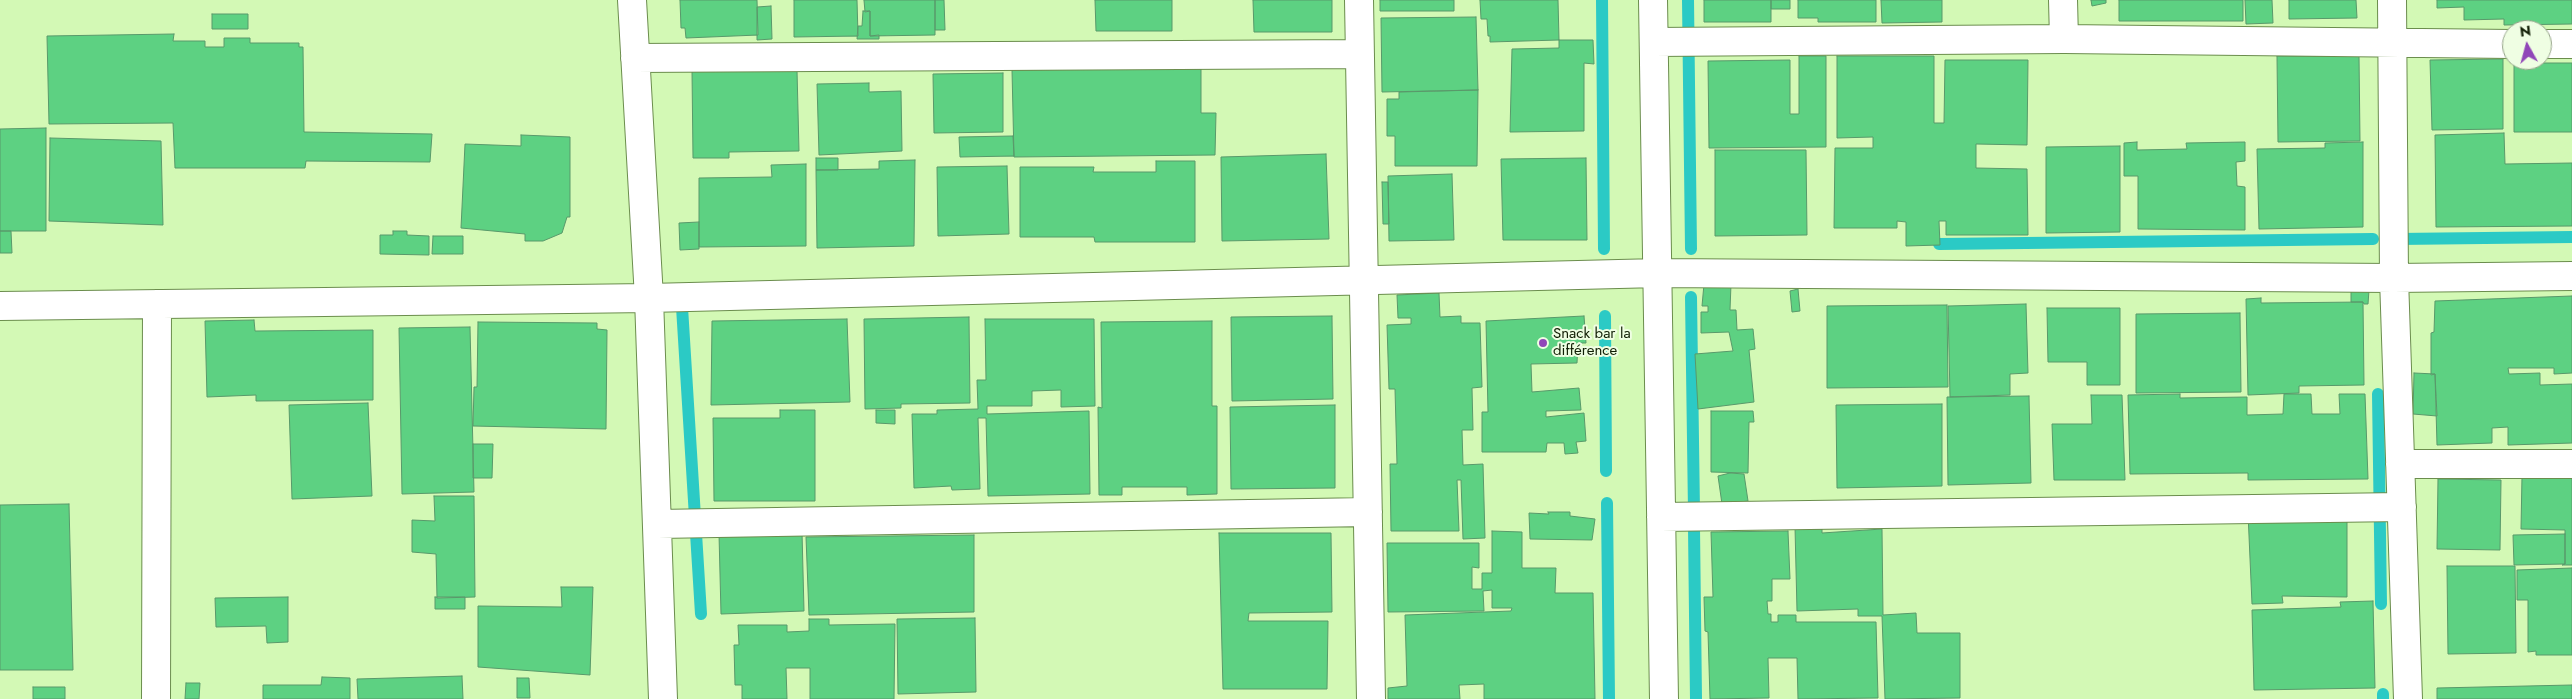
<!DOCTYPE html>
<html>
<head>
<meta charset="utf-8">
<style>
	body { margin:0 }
	#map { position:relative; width:2572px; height:699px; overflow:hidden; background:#d3f9b5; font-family:Jost,sans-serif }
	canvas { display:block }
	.north { position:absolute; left:2502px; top:20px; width:50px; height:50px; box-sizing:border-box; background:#effee3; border:1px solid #96a48a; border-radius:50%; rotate:353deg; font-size:14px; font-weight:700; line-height:20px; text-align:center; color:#101e04 }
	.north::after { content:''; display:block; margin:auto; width:18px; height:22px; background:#9046b8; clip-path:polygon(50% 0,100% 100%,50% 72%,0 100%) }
</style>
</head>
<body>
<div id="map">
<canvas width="2572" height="699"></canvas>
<div class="north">N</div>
</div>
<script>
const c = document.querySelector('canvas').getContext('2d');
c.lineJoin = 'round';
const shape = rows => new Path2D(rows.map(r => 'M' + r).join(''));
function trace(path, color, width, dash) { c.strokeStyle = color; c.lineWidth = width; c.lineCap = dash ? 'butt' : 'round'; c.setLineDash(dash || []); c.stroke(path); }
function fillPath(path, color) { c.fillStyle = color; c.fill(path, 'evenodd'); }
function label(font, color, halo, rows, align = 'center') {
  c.font = font + ' Jost,sans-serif'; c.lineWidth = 4; c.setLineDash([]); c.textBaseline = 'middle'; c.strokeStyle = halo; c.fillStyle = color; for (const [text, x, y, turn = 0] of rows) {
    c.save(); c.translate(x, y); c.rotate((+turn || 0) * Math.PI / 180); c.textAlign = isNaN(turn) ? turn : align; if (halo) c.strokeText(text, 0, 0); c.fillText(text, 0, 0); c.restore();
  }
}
trace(shape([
	[1602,0,1604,249],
	[1688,0,1691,249],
	[2397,239,2572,237],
	[1939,244,2373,239],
	[1691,297,1694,512],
	[682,307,701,614],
	[1605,316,1606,471],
	[2378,394,2381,604],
	[1607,503,1609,699],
	[1694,528,1696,699],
	[2383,699,2383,694]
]), '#2bcac5', 12);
const building = shape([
	[680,0,757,0,758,35,686,38,685,28,681,28,680,0],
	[794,0,857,0,858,36,794,37,794,0],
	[864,0,935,0,935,35,870,36,870,11,865,12,864,0],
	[935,0,944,0,945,30,935,30,935,0],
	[1095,0,1172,0,1172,31,1096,31,1095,0],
	[1253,0,1332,0,1332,32,1254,32,1253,0],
	[1380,0,1454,0,1454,11,1380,11,1380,0],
	[1480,0,1558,0,1559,40,1490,42,1490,36,1488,36,1487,19,1481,19,1480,0],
	[1704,0,1771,0,1771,22,1704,22,1704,0],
	[1771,0,1790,0,1790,9,1771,9,1771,0],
	[1798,0,1876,0,1876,22,1818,22,1818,18,1798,18,1798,0],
	[1881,0,1942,0,1942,22,1882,23,1881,0],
	[2091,0,2106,0,2106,3,2092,6,2091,0],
	[2119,0,2243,0,2243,21,2119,21,2119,0],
	[2245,0,2272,0,2273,23,2246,24,2245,0],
	[2289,0,2356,0,2357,18,2289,19,2289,0],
	[2437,0,2572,0,2572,24,2504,25,2504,19,2464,20,2464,7,2437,8,2437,0],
	[771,6,772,39,757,40,757,7,771,6],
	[863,11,870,11,870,36,879,35,879,39,857,39,858,26,862,26,863,11],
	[212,14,248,14,248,29,212,29,212,14],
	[1476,17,1478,90,1382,92,1381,18,1476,17],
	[174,34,173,41,205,41,205,47,224,47,224,38,250,38,250,43,299,43,299,47,303,47,304,132,432,134,430,162,306,161,305,168,175,168,173,123,49,124,47,36,174,34],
	[1559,40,1593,40,1594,64,1584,63,1584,131,1510,132,1512,49,1559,48,1559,40],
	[1799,56,1826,56,1826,147,1709,148,1708,61,1790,60,1790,114,1799,114,1799,56],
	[1837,56,1934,56,1934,123,1944,123,1945,60,2028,60,2027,145,1976,144,1976,168,2027,169,2028,235,1946,235,1946,221,1939,221,1940,245,1906,246,1906,222,1897,221,1897,228,1834,228,1835,148,1873,148,1873,137,1837,138,1837,56],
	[2277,56,2359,56,2360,141,2278,142,2277,56],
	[2503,59,2503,129,2432,130,2430,60,2503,59],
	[2514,63,2572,63,2572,132,2514,132,2514,63],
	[1201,64,1201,113,1216,113,1215,155,1014,157,1012,70,1096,69,1096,65,1201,64],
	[797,70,799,151,729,152,729,158,693,158,692,71,797,70],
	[1003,73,1003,132,934,133,933,74,1003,73],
	[869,83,869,92,901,91,902,151,819,155,817,84,869,83],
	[1478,90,1477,166,1395,166,1395,136,1387,136,1387,99,1399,99,1399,92,1478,90],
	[46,128,46,231,0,231,0,129,46,128],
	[2504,133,2505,164,2572,163,2572,226,2436,227,2435,135,2504,133],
	[521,135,570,137,570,217,567,217,562,233,543,241,525,241,525,234,461,228,465,144,521,146,521,135],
	[1013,136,1014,156,960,157,959,137,1013,136],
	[50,138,161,141,163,225,49,221,50,138],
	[2137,142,2137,150,2187,149,2186,143,2245,142,2245,161,2236,162,2237,186,2245,187,2245,230,2138,229,2138,176,2124,176,2124,143,2137,142],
	[2363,142,2363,227,2259,229,2257,149,2325,148,2325,143,2363,142],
	[2120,146,2120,232,2046,233,2046,147,2120,146],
	[1715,150,1806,150,1807,235,1715,236,1715,150],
	[1326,154,1329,239,1222,241,1221,157,1326,154],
	[816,158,838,158,838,170,816,170,816,158],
	[1586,158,1587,240,1503,240,1501,159,1586,158],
	[915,160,914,246,817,248,816,170,879,169,879,161,915,160],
	[1156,161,1195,161,1195,242,1095,242,1094,237,1020,237,1020,167,1094,167,1093,172,1156,172,1156,161],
	[806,164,806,246,699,247,699,178,772,177,771,165,806,164],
	[1007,166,1009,234,938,236,937,167,1007,166],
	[1452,174,1454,240,1389,241,1388,176,1452,174],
	[1382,182,1388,182,1389,224,1383,224,1382,182],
	[699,222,699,249,680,250,679,223,699,222],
	[0,231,11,231,12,253,0,253,0,231],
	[393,231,407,231,407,235,429,236,429,255,380,254,380,235,393,235,393,231],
	[433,236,463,236,463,254,432,254,433,236],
	[1704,284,1731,284,1730,310,1736,310,1737,330,1753,329,1755,349,1749,350,1754,402,1698,409,1695,354,1733,351,1729,332,1701,333,1701,312,1708,312,1708,306,1702,306,1704,284],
	[1798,289,1800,311,1792,312,1790,291,1798,289],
	[2351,290,2369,290,2368,304,2364,304,2363,302,2351,302,2351,290],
	[1439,293,1440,317,1461,316,1461,323,1480,323,1482,387,1472,388,1473,430,1462,430,1463,465,1483,464,1485,538,1463,539,1461,480,1457,480,1459,531,1391,531,1390,464,1397,464,1395,389,1389,389,1387,325,1411,324,1411,318,1398,318,1397,295,1439,293],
	[2572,296,2572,373,2554,374,2554,368,2508,368,2509,374,2540,373,2540,385,2572,384,2572,443,2508,445,2508,427,2492,428,2492,443,2437,445,2435,374,2431,375,2431,333,2434,332,2435,301,2572,296],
	[2261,298,2261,303,2363,302,2364,385,2299,386,2299,393,2248,395,2246,299,2261,298],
	[2026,304,2028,373,2010,374,2010,395,1950,397,1948,306,2026,304],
	[1947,305,1948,387,1827,388,1827,306,1947,305],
	[2047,308,2120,308,2120,385,2087,385,2087,362,2048,362,2047,308],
	[2240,313,2241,392,2136,393,2136,314,2240,313],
	[1332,316,1333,399,1232,401,1231,317,1332,316],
	[1584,316,1586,343,1578,343,1577,363,1531,364,1532,392,1579,388,1581,410,1546,411,1546,417,1584,413,1586,441,1576,442,1578,453,1565,454,1564,443,1547,443,1546,452,1482,452,1482,412,1488,412,1486,321,1584,316],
	[969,317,970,403,901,404,901,408,865,409,864,319,969,317],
	[847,319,850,402,711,405,712,321,847,319],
	[985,319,1094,319,1095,406,1061,407,1061,390,1032,391,1032,406,987,406,987,414,1089,411,1090,494,988,496,986,418,978,418,980,489,952,490,951,486,914,488,912,414,937,414,937,410,978,409,977,380,986,380,985,319],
	[254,320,255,331,373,330,373,400,256,401,256,395,207,397,205,321,254,320],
	[1212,321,1212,406,1217,406,1217,494,1187,495,1187,487,1122,487,1122,495,1099,495,1098,407,1102,408,1101,322,1212,321],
	[478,322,597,323,597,329,607,330,606,429,473,426,474,387,477,387,478,322],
	[470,327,474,492,402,494,399,328,470,327],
	[2414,373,2435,374,2437,416,2413,414,2414,373],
	[2180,394,2180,398,2247,397,2247,415,2283,414,2284,394,2311,394,2312,414,2340,414,2339,394,2365,394,2368,479,2248,480,2248,473,2130,474,2128,395,2180,394],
	[2091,395,2122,395,2125,480,2054,480,2052,424,2092,424,2091,395],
	[2029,396,2031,483,1948,485,1947,397,2029,396],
	[368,403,372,496,292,499,289,405,368,403],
	[1942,404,1942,486,1837,488,1836,405,1942,404],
	[1335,405,1335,488,1231,489,1230,407,1335,405],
	[780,410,815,410,815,501,714,501,713,418,780,418,780,410],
	[876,410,895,410,895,424,876,423,876,410],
	[1711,411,1753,411,1754,422,1749,422,1748,473,1711,472,1711,411],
	[473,444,493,444,492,478,473,478,473,444],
	[1730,473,1744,474,1748,501,1722,504,1718,476,1730,473],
	[2572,475,2572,565,2562,565,2565,564,2565,530,2521,529,2522,476,2572,475],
	[2438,479,2501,480,2500,550,2437,549,2438,479],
	[434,496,474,496,475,597,437,598,436,554,412,552,412,520,435,521,434,496],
	[69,504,73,670,0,670,0,505,69,504],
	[1548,512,1570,512,1570,516,1595,519,1592,540,1530,539,1529,513,1549,514,1548,512],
	[2347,512,2347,597,2282,596,2283,603,2252,604,2248,513,2347,512],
	[1822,526,1822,533,1882,529,1883,615,1916,613,1917,633,1960,633,1960,698,1885,699,1882,616,1858,616,1858,609,1797,611,1795,527,1822,526],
	[1492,531,1522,532,1522,568,1556,568,1555,593,1593,593,1595,699,1484,699,1484,684,1459,685,1460,699,1388,699,1388,688,1407,686,1405,615,1511,611,1512,608,1492,608,1492,590,1483,591,1484,611,1388,612,1387,543,1479,543,1479,568,1472,567,1472,589,1482,589,1482,573,1492,573,1492,531],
	[1788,531,1790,579,1772,579,1772,601,1767,601,1768,614,1771,614,1771,622,1778,622,1778,615,1796,615,1796,622,1876,622,1878,698,1798,699,1797,658,1768,658,1769,698,1710,699,1708,632,1705,631,1704,597,1713,597,1711,532,1788,531],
	[802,532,804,611,721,614,719,534,802,532],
	[1219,533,1331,533,1332,612,1249,613,1248,621,1328,621,1327,689,1223,689,1219,533],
	[2565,534,2565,564,2514,565,2513,535,2565,534],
	[974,535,974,612,809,615,806,537,974,535],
	[2447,566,2515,566,2516,653,2448,654,2447,566],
	[2572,568,2572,655,2536,655,2536,651,2528,652,2528,600,2517,600,2517,570,2572,568],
	[561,587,593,587,590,675,478,667,478,606,562,607,561,587],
	[288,597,288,642,267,643,266,626,216,627,215,598,288,597],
	[435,597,465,597,465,609,435,609,435,597],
	[2373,601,2375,688,2254,690,2252,610,2341,607,2340,602,2373,601],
	[975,618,976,692,898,694,897,619,975,618],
	[809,619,829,619,829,625,895,624,894,699,810,699,810,668,786,668,787,699,742,699,742,685,735,685,734,645,739,645,738,625,787,625,787,632,809,631,809,619],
	[462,676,463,699,358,699,357,679,462,676],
	[322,677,350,678,350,699,263,699,263,685,321,685,322,677],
	[517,678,529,678,530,698,517,698,517,678],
	[186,683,200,683,199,699,185,699,186,683],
	[2572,685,2572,699,2437,699,2437,688,2572,685],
	[33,687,65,687,65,699,33,699,33,687]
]);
fillPath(building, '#5dd182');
trace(building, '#58996a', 1);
const minor = shape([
	[632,0,649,298,663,699],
	[1359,0,1371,699],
	[1653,0,1664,699],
	[2063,0,2064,39],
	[2392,0,2394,278,2408,699],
	[1654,42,2064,39,2512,44],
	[2542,44,2572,44],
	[635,58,1360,54],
	[0,306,649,298,1659,273,2394,278,2572,276],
	[2400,464,2572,464],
	[1661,517,2402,507],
	[658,524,1368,512],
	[156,699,157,304]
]);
trace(minor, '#6b8d4d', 30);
trace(minor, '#fff', 28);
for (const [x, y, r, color] of [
	[1543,343,5,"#9046b8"]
]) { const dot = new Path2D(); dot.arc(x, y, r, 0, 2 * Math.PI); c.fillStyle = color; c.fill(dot); trace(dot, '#effee3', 2); }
label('15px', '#101e04', '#effee3', [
	["Snack bar la",1553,334],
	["différence",1553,351]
], 'left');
</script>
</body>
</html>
